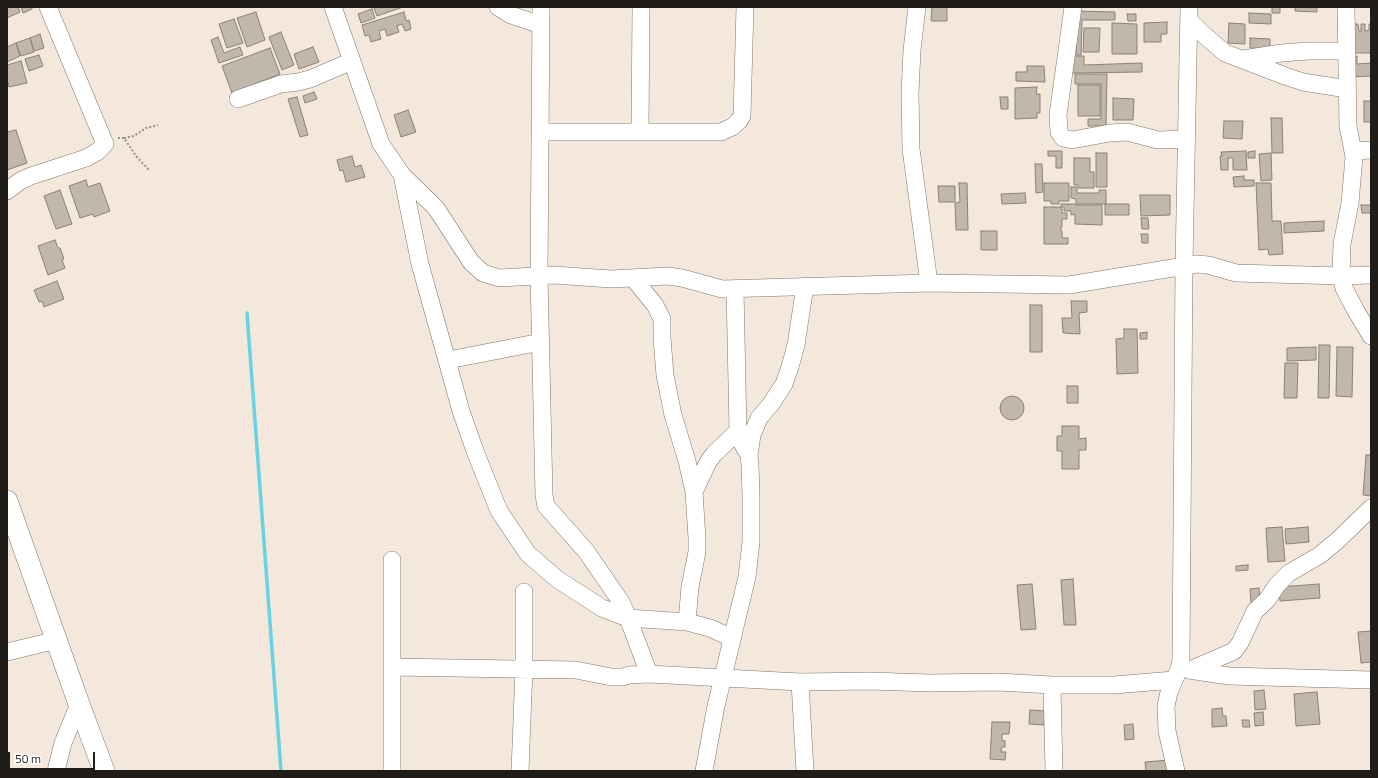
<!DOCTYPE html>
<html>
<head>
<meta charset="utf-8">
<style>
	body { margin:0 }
	#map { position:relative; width:1378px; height:778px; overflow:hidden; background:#f3e8db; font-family:"Titillium Web",sans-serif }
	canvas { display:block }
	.frame { position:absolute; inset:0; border:8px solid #201c17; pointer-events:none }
	.scale { position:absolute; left:8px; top:752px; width:87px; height:18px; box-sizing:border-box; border:2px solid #201c17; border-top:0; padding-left:5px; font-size:12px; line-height:14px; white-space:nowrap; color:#201c17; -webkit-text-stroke:3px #fff; paint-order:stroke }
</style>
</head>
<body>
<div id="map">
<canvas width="1378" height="778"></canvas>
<div class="frame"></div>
<div class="scale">50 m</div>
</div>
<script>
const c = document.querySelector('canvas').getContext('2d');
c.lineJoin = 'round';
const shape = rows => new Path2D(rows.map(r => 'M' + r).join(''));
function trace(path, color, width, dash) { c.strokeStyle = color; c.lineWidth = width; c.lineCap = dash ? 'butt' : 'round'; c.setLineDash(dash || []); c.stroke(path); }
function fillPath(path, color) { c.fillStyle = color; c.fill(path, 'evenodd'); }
trace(shape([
	[247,313,281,771]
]), '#66d2e2', 3.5);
const building = shape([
	[7,7,18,7,20,12,7,18,7,7],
	[21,7,32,7,32,9,23,13,21,7],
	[376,7,403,7,377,16,374,8,376,7],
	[932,7,947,7,947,21,931,21,932,7],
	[1272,7,1280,7,1280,13,1272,13,1272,7],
	[1295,7,1317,7,1317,12,1295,11,1295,7],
	[372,9,375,18,361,23,358,14,372,9],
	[1077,11,1115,12,1115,20,1082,20,1081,55,1076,55,1077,11],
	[256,12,265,40,247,47,237,18,256,12],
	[404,12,406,21,409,20,411,29,405,31,402,24,397,26,399,32,387,36,385,29,379,31,381,39,371,42,369,35,365,36,362,25,404,12],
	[1249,13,1271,14,1271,24,1249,23,1249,13],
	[1127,14,1136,14,1136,21,1128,21,1127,14],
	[234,19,243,43,227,48,219,24,234,19],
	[1167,22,1167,34,1161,34,1161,42,1144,42,1144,23,1167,22],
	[1112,23,1137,24,1137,54,1112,54,1112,23],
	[1229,23,1245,24,1245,44,1228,43,1229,23],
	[1351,24,1358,24,1359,31,1361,31,1361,24,1365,24,1365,31,1369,30,1369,24,1371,24,1371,53,1351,53,1351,24],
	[1084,28,1100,28,1099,52,1083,52,1084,28],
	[281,32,294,65,282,70,269,37,281,32],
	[40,34,44,48,34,51,30,38,40,34],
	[218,37,224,53,240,47,243,55,219,63,211,40,218,37],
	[30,38,34,52,21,56,16,43,30,38],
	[1250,38,1270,39,1270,49,1250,48,1250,38],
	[16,43,20,56,7,62,7,47,16,43],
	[313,47,319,62,299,69,294,54,313,47],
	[270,48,280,74,232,93,222,66,270,48],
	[39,55,43,66,29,71,25,59,39,55],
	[1072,56,1084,56,1084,65,1142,63,1142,72,1072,73,1072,56],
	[1349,56,1357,56,1357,64,1371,63,1371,76,1349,77,1349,56],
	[21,61,27,83,9,87,7,80,7,65,21,61],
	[1027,66,1044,66,1045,82,1016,81,1016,72,1027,72,1027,66],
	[1075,74,1107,74,1106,126,1088,126,1088,119,1101,119,1101,84,1075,84,1075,74],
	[1078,85,1100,85,1100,116,1078,116,1078,85],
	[1037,87,1036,94,1040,94,1040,113,1037,113,1037,118,1015,119,1015,88,1037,87],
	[314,92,317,99,305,103,303,96,314,92],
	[297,97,308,135,300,137,288,99,297,97],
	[1000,97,1008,97,1008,109,1001,109,1000,97],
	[1113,98,1134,99,1133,120,1113,120,1113,98],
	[1364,101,1371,101,1371,122,1364,122,1364,101],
	[408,110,416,132,401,137,394,115,408,110],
	[1271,118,1282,118,1283,153,1272,153,1271,118],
	[1224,121,1243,121,1242,139,1223,138,1224,121],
	[16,130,27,163,7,170,7,132,16,130],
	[1048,151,1062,151,1062,168,1056,168,1056,156,1048,156,1048,151],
	[1246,151,1247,170,1233,170,1233,158,1228,158,1228,170,1221,170,1220,156,1222,156,1221,152,1246,151],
	[1255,151,1255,158,1248,158,1248,152,1255,151],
	[1096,153,1107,153,1107,187,1096,187,1096,153],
	[1271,153,1272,180,1261,181,1259,154,1271,153],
	[352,156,355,167,361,165,365,177,346,182,343,170,340,171,337,160,352,156],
	[1074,158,1090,158,1090,172,1094,172,1094,188,1078,188,1078,185,1074,185,1074,158],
	[1035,164,1042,164,1043,192,1036,193,1035,164],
	[1244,176,1244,180,1254,180,1254,186,1234,187,1233,177,1244,176],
	[86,180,88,187,100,183,110,211,94,217,93,214,80,218,69,186,86,180],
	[959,183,967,183,968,230,956,230,955,203,960,202,959,183],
	[1044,183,1069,183,1069,201,1059,201,1059,204,1051,204,1051,201,1044,201,1044,183],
	[1256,183,1271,183,1272,221,1281,221,1283,254,1269,255,1268,249,1259,250,1256,183],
	[938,186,955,186,955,202,939,202,938,186],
	[1071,187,1077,187,1077,193,1099,193,1099,190,1106,190,1106,204,1076,204,1076,199,1071,198,1071,187],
	[60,190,72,224,56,229,44,196,60,190],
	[1025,193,1026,203,1002,204,1001,194,1025,193],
	[1140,195,1170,195,1170,215,1141,216,1140,195],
	[1061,204,1075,204,1075,205,1102,205,1102,225,1075,224,1075,214,1071,215,1071,211,1064,211,1064,207,1061,207,1061,204],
	[1105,204,1129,204,1129,215,1105,215,1105,204],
	[1361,205,1371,205,1371,213,1362,213,1361,205],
	[1044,207,1061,207,1061,209,1062,209,1062,213,1067,213,1067,219,1062,219,1062,227,1061,227,1061,231,1062,231,1062,238,1068,238,1068,244,1044,244,1044,207],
	[1141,218,1148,218,1149,229,1142,229,1141,218],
	[1324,221,1324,231,1284,233,1284,223,1324,221],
	[981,231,997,231,997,250,981,250,981,231],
	[1141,234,1148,234,1148,243,1142,243,1141,234],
	[55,240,58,248,60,248,64,259,62,260,65,268,48,275,38,246,55,240],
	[57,281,64,299,44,307,42,301,39,302,34,290,57,281],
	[1071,301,1087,301,1087,312,1079,313,1080,334,1063,333,1062,318,1072,318,1071,301],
	[1030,305,1042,305,1042,352,1030,352,1030,305],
	[1124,329,1137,329,1138,373,1117,374,1116,339,1124,338,1124,329],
	[1147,332,1147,339,1140,339,1140,333,1147,332],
	[1319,345,1330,345,1329,398,1318,398,1319,345],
	[1316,347,1316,360,1287,361,1287,348,1316,347],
	[1337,347,1353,347,1352,397,1336,396,1337,347],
	[1285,363,1298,363,1297,398,1284,398,1285,363],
	[1067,386,1078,386,1078,403,1067,403,1067,386],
	'1000 408a12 12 0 1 1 24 0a12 12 0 1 1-24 0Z',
	[1062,426,1079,426,1079,439,1086,438,1086,450,1079,450,1079,469,1062,469,1062,451,1057,451,1057,436,1062,436,1062,426],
	[1366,455,1371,455,1371,496,1363,495,1366,455],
	[1282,527,1285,561,1268,562,1266,528,1282,527],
	[1308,527,1309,542,1286,544,1285,529,1308,527],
	[1248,565,1248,570,1236,571,1236,566,1248,565],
	[1073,579,1076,625,1064,625,1061,580,1073,579],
	[1032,584,1036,629,1021,630,1017,585,1032,584],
	[1319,584,1320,598,1280,601,1279,587,1319,584],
	[1259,588,1260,602,1251,603,1250,589,1259,588],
	[1371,631,1371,662,1361,663,1358,632,1371,631],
	[1264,690,1266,709,1255,710,1254,691,1264,690],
	[1317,692,1320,724,1296,726,1294,694,1317,692],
	[1222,708,1223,716,1226,716,1227,726,1212,727,1212,709,1222,708],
	[1030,710,1045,711,1044,725,1029,724,1030,710],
	[1263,712,1264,725,1255,726,1254,713,1263,712],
	[1242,720,1249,720,1250,727,1243,727,1242,720],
	[992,722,1010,722,1009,734,1002,734,1002,740,1005,741,1005,747,1002,747,1001,752,1006,752,1005,760,990,759,992,722],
	[1133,724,1134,739,1125,740,1124,725,1133,724],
	[1169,760,1169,771,1146,771,1145,762,1169,760]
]);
fillPath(building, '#c2b7ab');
trace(building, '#8b8176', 1);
const minor = shape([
	[333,7,381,144,402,175,436,208,471,262,483,273,499,278,554,275,611,279,668,276,682,278,722,289,929,283,1069,285,1197,264,1208,265,1236,273,1341,276,1371,275],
	[498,7,511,15,541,25],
	[541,7,539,276,544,495,546,506,586,551,621,602,628,618,649,674],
	[917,7,912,50,910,94,911,149,929,283],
	[1073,7,1058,115,1059,132,1063,138,1072,140,1110,133,1127,132,1158,140,1187,139],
	[1346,7,1348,126,1354,157,1350,203,1342,244,1341,276,1344,288,1356,311,1371,336],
	[1189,20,1203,34,1225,53,1285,76,1303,82,1347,89],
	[1243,59,1282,53,1308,51,1346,51],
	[238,99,281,84,298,82,310,79,352,61],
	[540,132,721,132,732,127,739,121,742,116,745,7],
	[640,132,641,7],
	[1354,151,1371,150],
	[402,175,420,264,461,411,475,451,499,511,528,554,557,579,602,608,628,618,687,622,710,628,732,638],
	[7,191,20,181,31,176,86,158,97,152,105,144,48,7],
	[633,278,655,305,662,319,662,338,665,375,673,415,687,461,694,492,697,538,697,552,690,587,687,622],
	[448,360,541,342],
	[749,455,752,435,759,418,771,404,784,384,790,367,796,345,805,286],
	[694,492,708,462,714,454,738,431],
	[392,560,392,771],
	[7,652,57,640],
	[392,667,576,670,611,677,623,677,629,675,649,674,800,682,870,681,929,683,998,682,1052,685,1114,685,1174,680],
	[1189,670,1229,676,1371,680],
	[1190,670,1234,651,1240,643,1255,611,1267,600,1277,585,1289,573,1320,555,1338,540,1371,508],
	[800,682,805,771],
	[1052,685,1054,771],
	[56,771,63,743,79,704],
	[520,771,524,669,524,592],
	[704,771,716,706,747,577,751,542,751,495,750,465,749,455,743,445,738,431,735,289],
	[1176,771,1167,731,1166,706,1169,692,1179,669,1181,660,1184,265,1189,7]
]);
const major = shape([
	[7,501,79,704,104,771]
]);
trace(minor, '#7f756a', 18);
trace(major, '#7f756a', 22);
trace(shape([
	[118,138,124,138,136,156,149,170],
	[124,138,134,136,146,128,158,125]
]), '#9a9289', 2, [2, 2]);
trace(minor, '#fff', 17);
trace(major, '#fff', 21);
</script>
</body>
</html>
